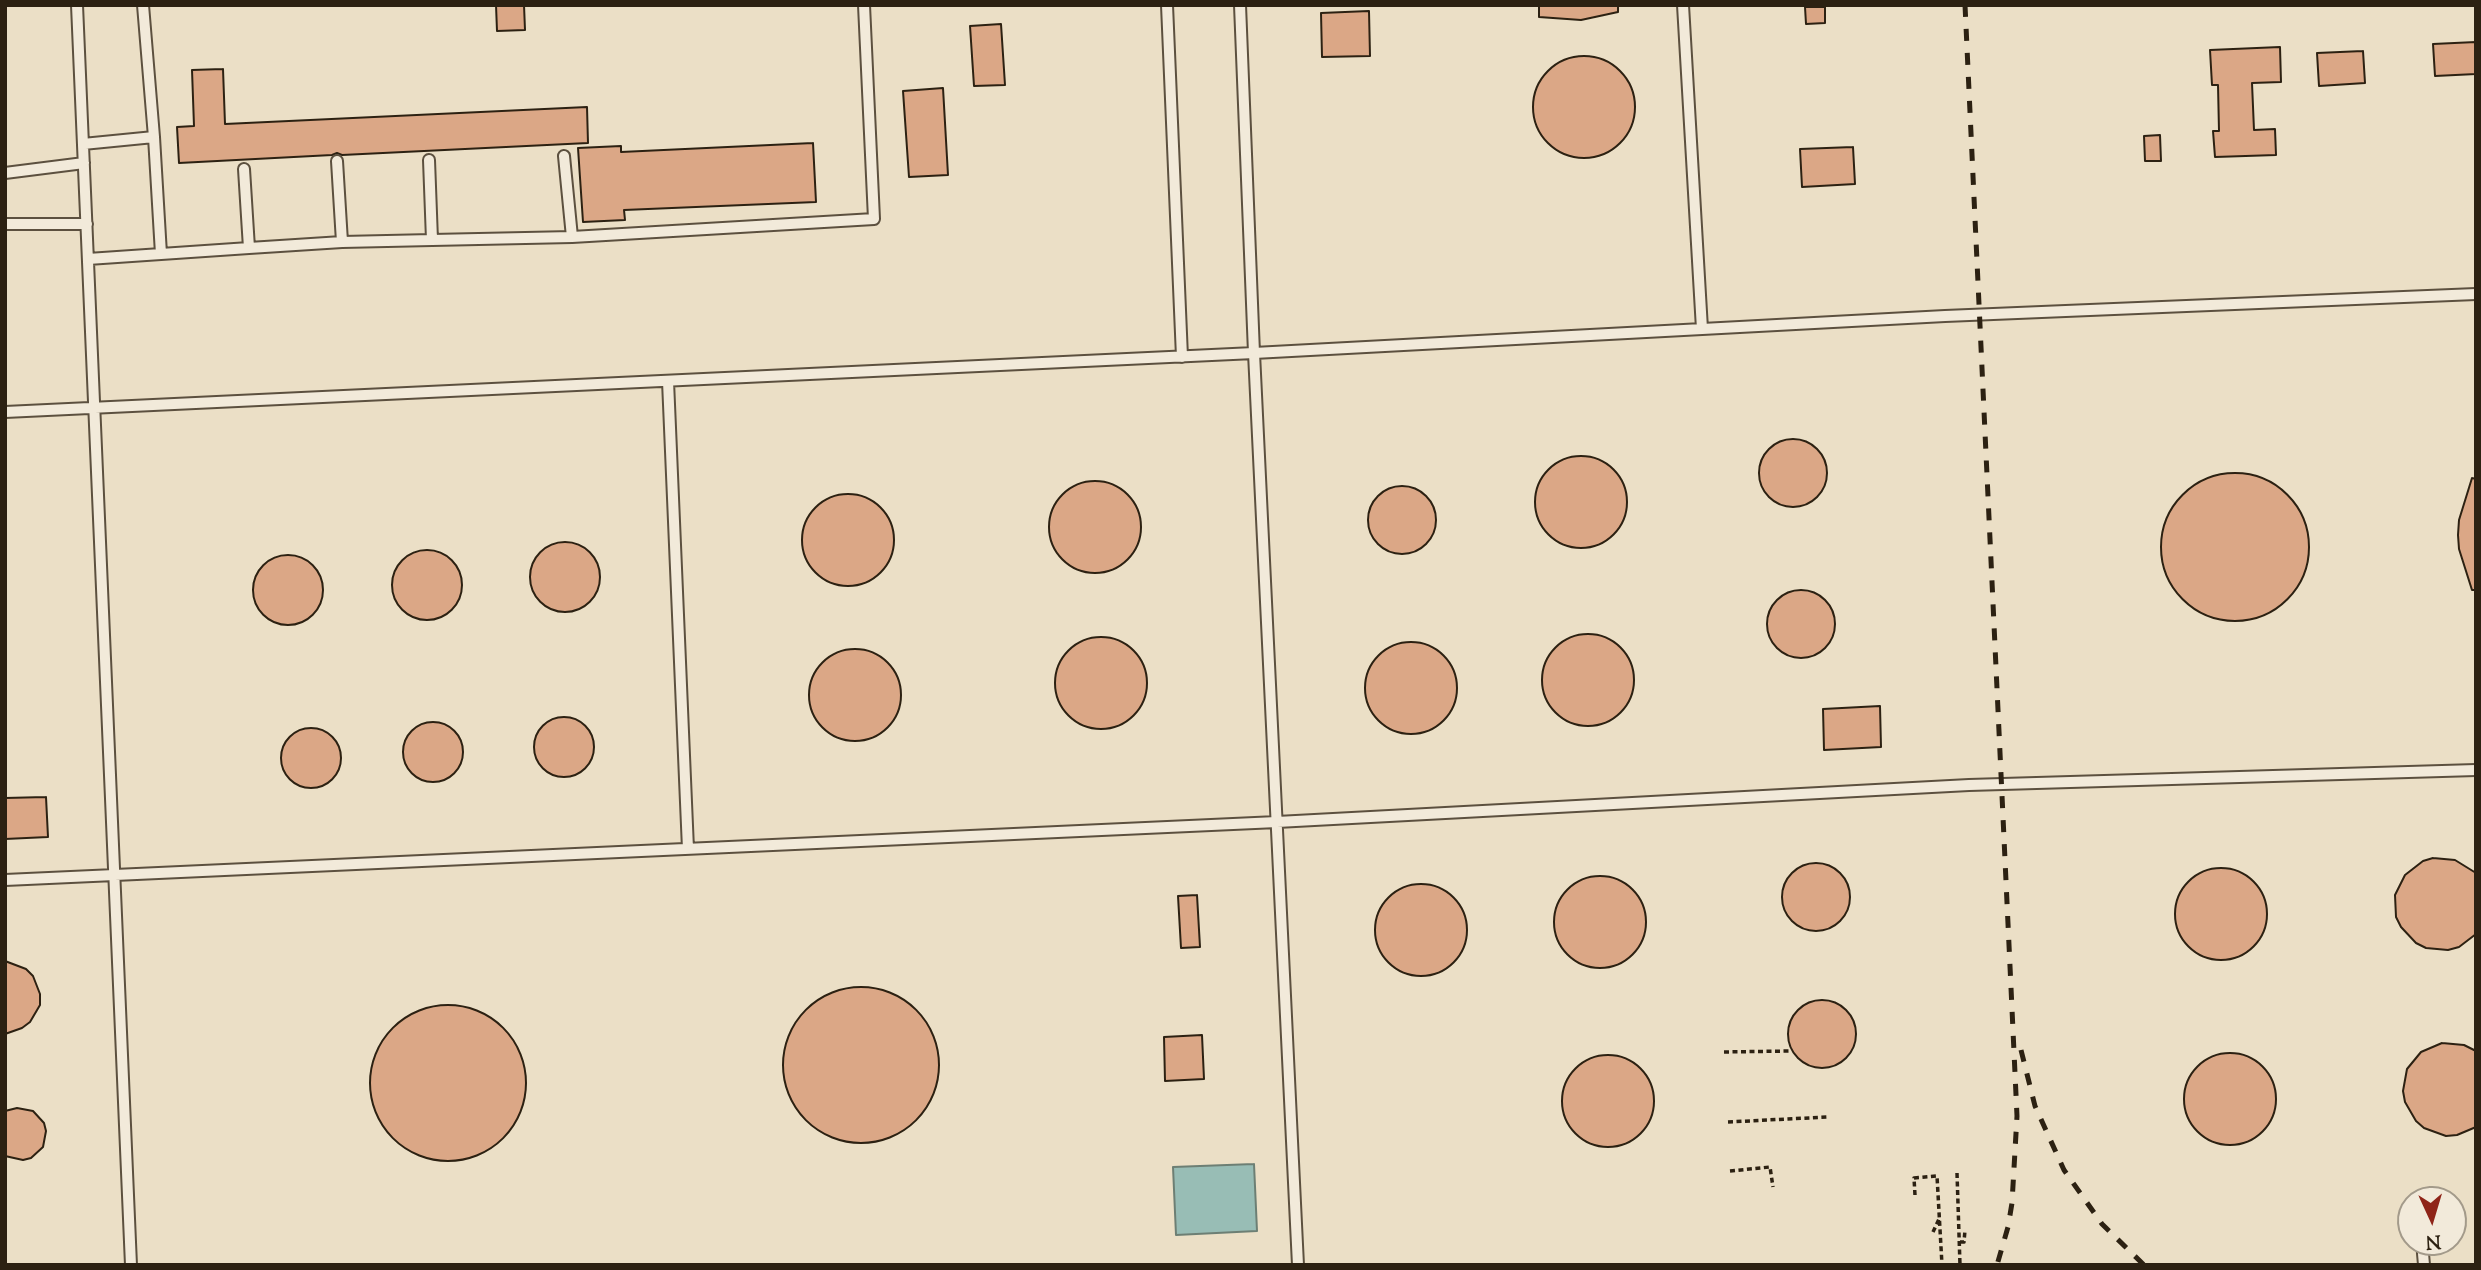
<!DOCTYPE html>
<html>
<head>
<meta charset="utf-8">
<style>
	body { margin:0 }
	#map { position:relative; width:2481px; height:1270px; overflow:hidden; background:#ebdfc6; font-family:"Sorts Mill Goudy",serif }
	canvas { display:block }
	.frame { position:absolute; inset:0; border:7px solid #2c2112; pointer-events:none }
	.north { position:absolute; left:2397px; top:1186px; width:70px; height:70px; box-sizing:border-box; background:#f2eada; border:2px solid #a39a8a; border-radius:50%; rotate:176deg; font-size:19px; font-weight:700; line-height:28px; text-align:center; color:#2c2112 }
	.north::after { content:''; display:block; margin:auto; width:24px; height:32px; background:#8f2418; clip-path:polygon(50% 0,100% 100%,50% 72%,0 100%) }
</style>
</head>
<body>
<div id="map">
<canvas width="2481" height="1270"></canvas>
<div class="frame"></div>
<div class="north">N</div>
</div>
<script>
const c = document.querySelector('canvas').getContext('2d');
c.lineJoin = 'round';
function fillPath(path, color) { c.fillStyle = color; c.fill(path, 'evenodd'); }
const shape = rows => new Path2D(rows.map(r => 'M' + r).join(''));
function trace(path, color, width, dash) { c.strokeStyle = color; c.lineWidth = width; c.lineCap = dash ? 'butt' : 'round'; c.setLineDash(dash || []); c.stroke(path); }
const water = shape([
	[1254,1164,1257,1231,1176,1235,1173,1167,1254,1164]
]);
fillPath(water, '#98bdb5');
trace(water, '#6d7f74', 2);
const building = shape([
	[496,5,524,5,525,30,497,31,496,5],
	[1539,5,1618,5,1618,12,1581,20,1539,17,1539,5],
	[1805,7,1825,7,1825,23,1806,24,1805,7],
	[1369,11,1370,56,1322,57,1321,13,1369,11],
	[1001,24,1005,85,974,86,970,26,1001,24],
	[2476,42,2476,74,2435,76,2433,44,2476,42],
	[2280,47,2281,82,2252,83,2254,130,2275,129,2276,155,2215,157,2213,131,2219,131,2218,85,2212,85,2210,50,2280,47],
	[2363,51,2365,83,2319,86,2317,53,2363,51],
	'1533 107a51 51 0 1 1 102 0a51 51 0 1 1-102 0Z',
	[223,69,225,124,587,107,588,143,342,155,337,153,332,155,179,163,177,127,194,126,192,70,223,69],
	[943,88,948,175,909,177,903,91,943,88],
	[2160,135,2161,161,2145,161,2144,136,2160,135],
	[813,143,816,202,624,210,625,220,583,222,578,148,621,146,621,152,813,143],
	[1853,147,1855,184,1802,187,1800,149,1853,147],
	'1759 473a34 34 0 1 1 68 0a34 34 0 1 1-68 0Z',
	'1535 502a46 46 0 1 1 92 0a46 46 0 1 1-92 0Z',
	'2161 547a74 74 0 1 1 148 0a74 74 0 1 1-148 0Z',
	[2472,478,2476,479,2476,590,2472,590,2459,549,2458,535,2459,520,2472,478],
	'1049 527a46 46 0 1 1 92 0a46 46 0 1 1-92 0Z',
	'1368 520a34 34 0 1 1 68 0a34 34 0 1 1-68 0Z',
	'802 540a46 46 0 1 1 92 0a46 46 0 1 1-92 0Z',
	'530 577a35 35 0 1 1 70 0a35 35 0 1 1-70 0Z',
	'392 585a35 35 0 1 1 70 0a35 35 0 1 1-70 0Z',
	'253 590a35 35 0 1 1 70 0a35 35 0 1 1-70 0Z',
	'1767 624a34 34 0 1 1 68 0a34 34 0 1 1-68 0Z',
	'1542 680a46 46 0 1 1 92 0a46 46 0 1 1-92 0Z',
	'1055 683a46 46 0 1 1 92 0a46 46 0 1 1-92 0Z',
	'1365 688a46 46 0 1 1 92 0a46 46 0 1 1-92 0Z',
	'809 695a46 46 0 1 1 92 0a46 46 0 1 1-92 0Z',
	[1880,706,1881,747,1824,750,1823,709,1880,706],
	'534 747a30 30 0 1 1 60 0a30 30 0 1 1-60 0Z',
	'403 752a30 30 0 1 1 60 0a30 30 0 1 1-60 0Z',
	'281 758a30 30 0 1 1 60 0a30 30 0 1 1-60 0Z',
	[46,797,48,837,5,839,5,798,46,797],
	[2433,858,2455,860,2476,873,2476,934,2459,947,2448,950,2426,948,2416,943,2401,927,2396,917,2395,895,2405,875,2423,861,2433,858],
	'1782 897a34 34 0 1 1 68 0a34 34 0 1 1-68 0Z',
	'2175 914a46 46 0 1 1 92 0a46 46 0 1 1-92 0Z',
	'1554 922a46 46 0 1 1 92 0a46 46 0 1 1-92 0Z',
	'1375 930a46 46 0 1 1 92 0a46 46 0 1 1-92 0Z',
	[1197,895,1200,947,1181,948,1178,896,1197,895],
	[5,961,26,969,33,976,40,994,40,1005,30,1022,22,1028,5,1034,5,961],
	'783 1065a78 78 0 1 1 156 0a78 78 0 1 1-156 0Z',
	'1788 1034a34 34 0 1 1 68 0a34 34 0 1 1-68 0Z',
	'370 1083a78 78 0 1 1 156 0a78 78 0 1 1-156 0Z',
	[1202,1035,1204,1079,1165,1081,1164,1037,1202,1035],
	[2442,1043,2464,1045,2476,1051,2476,1127,2457,1135,2446,1136,2424,1128,2416,1121,2405,1102,2403,1091,2407,1069,2421,1052,2442,1043],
	'2184 1099a46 46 0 1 1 92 0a46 46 0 1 1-92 0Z',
	'1562 1101a46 46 0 1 1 92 0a46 46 0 1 1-92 0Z',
	[17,1108,33,1111,44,1123,46,1131,43,1147,31,1158,23,1160,5,1156,5,1111,17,1108]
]);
fillPath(building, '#dba786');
trace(building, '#2c2112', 2);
const lane = shape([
	[77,5,131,1265],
	[1167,5,1182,357],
	[1240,5,1254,353,1298,1265],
	[1683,5,1702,329],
	[83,144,154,137,143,5],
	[5,173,84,163],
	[5,224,87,224],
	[572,237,874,219,864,5],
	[432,240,572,237,564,156],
	[342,242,432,240,429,160],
	[249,248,342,242,337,161],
	[161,254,249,248,244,169],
	[88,259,161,254,154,137],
	[668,381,688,849],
	[5,412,1254,353,1945,316,2476,294],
	[5,880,1277,822,1969,785,2476,770],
	[2422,1242,2424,1265]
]);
trace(lane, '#5c503f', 14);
trace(shape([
	[1724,1052,1791,1051],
	[1728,1122,1827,1117],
	[1730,1171,1770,1167,1773,1187],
	[1957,1173,1960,1265],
	[1915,1195,1914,1178,1937,1176,1942,1265],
	[1933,1232,1939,1219],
	[1960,1242,1964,1242,1965,1230]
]), '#2c2112', 3.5, [5, 3.5]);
trace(lane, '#f2eada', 10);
trace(shape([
	[1965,5,2017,1116,2012,1203,2008,1227,1997,1265],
	[2021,1050,2035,1106,2064,1170,2102,1224,2144,1265]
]), '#2c2112', 5, [12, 12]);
</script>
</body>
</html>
